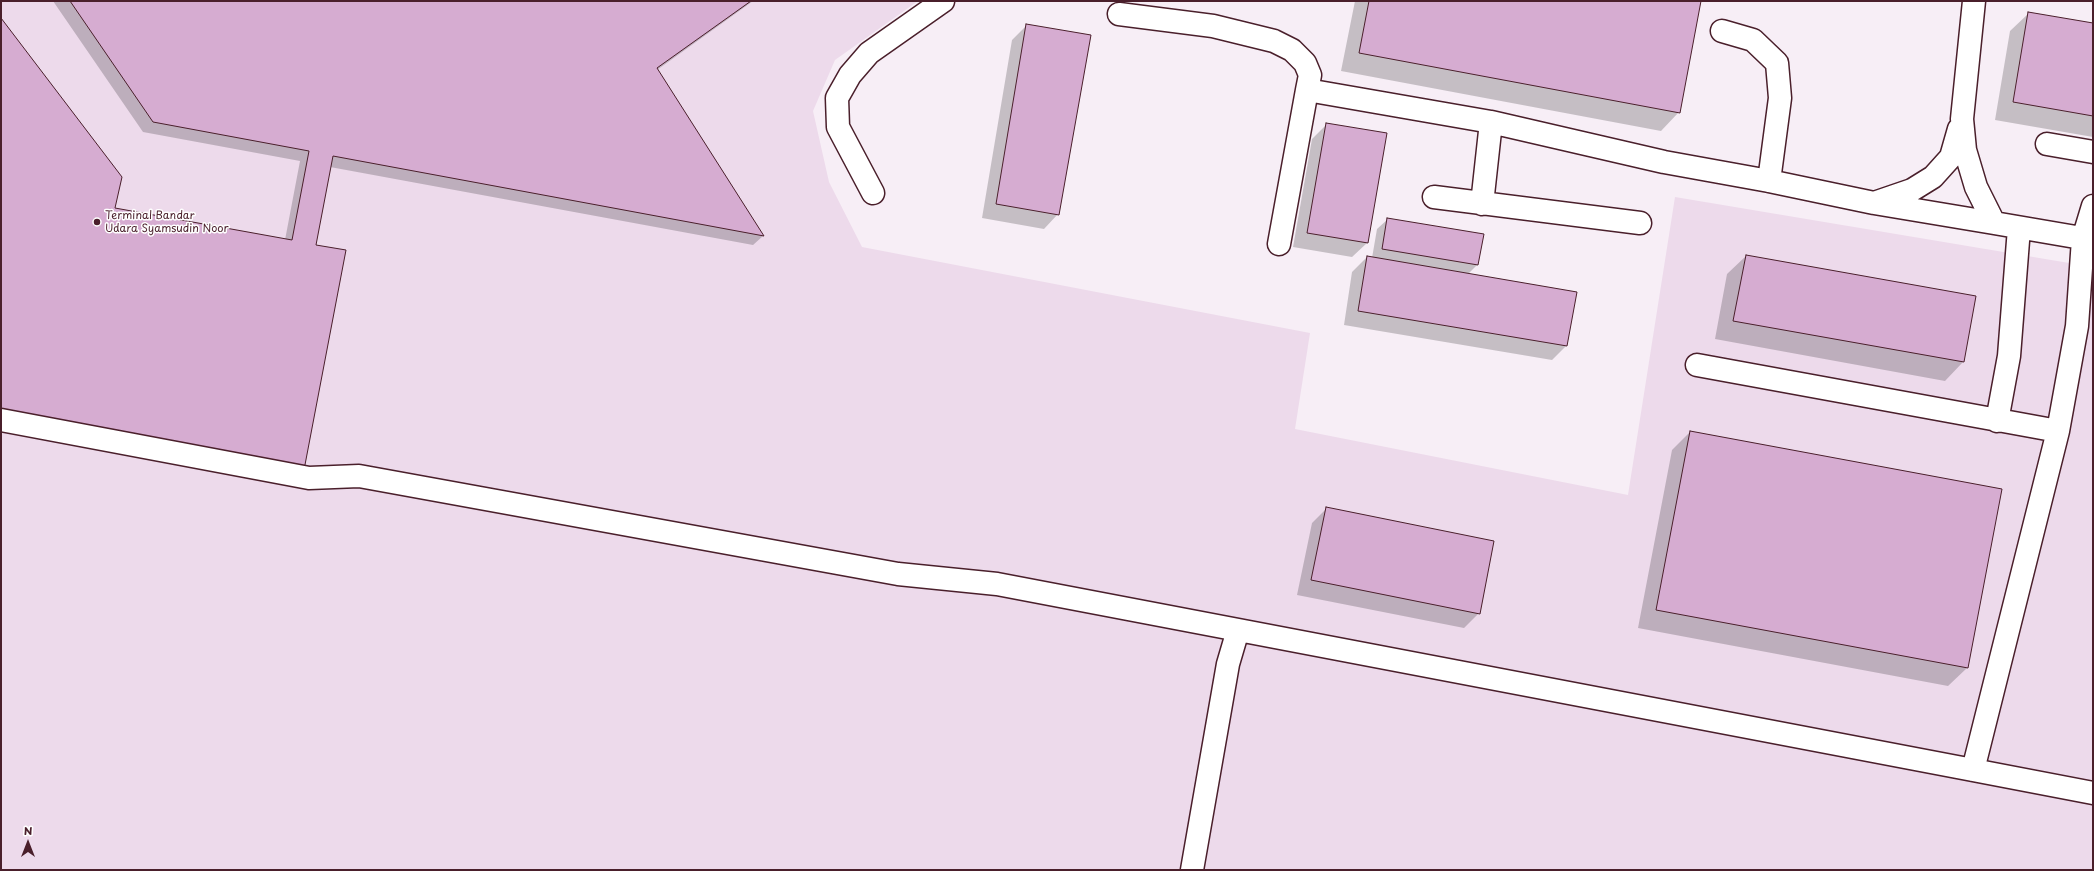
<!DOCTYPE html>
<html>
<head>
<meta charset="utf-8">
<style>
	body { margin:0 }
	#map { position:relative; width:2094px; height:871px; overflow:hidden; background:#f7eef6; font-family:"Playpen Sans",sans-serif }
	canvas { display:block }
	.frame { position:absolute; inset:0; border:2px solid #4a1f2b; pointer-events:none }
	.north { position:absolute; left:8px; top:823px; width:40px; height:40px; -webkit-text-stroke:3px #fff; paint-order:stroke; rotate:0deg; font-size:11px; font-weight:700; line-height:16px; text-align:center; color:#4a1f2b }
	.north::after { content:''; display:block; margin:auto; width:14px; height:18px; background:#4a1f2b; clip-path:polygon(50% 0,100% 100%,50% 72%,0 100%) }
</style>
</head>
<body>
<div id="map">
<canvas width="2094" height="871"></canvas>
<div class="frame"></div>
<div class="north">N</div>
</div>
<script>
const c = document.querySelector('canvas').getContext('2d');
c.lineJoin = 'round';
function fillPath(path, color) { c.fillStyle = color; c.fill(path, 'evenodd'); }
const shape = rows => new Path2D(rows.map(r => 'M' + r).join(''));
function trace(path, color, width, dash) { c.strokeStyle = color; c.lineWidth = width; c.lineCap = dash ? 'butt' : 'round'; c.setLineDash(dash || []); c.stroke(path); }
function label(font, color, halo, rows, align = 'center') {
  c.font = font + ' "Playpen Sans",sans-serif'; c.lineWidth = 3; c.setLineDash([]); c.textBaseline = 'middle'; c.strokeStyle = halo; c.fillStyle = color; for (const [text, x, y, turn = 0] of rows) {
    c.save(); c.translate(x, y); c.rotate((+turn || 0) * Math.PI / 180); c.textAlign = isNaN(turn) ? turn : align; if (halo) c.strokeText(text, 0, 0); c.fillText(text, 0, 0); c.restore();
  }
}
fillPath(shape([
	[1,1,918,1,835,60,813,111,829,182,862,247,1310,333,1295,429,1628,495,1675,197,2093,267,2093,870,1,870]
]), '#eddaeb');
fillPath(shape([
	[53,1,753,1,657,70,763,236,753,245,330,167,315,246,1,425,1,19,114,208,285,240,300,161,143,132],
	[1355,1,1700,1,1679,112,1661,131,1341,71],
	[2029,13,2093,24,2093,137,1995,120,2010,31],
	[1027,25,1058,214,1044,229,982,218,1012,40],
	[1327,124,1385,134,1367,243,1352,257,1293,247,1312,139],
	[1388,219,1478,264,1467,275,1566,346,1552,360,1344,325,1352,272,1367,257,1372,258,1377,229],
	[1746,256,1975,297,1963,362,1945,381,1715,339,1727,274],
	[1690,432,1967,668,1948,686,1638,628,1672,450],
	[1326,509,1479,613,1464,628,1297,595,1312,523]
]), '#0003');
const building = shape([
	[70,1,751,1,657,68,764,236,333,156,316,245,346,250,304,470,1,413,1,18,122,177,115,208,292,240,309,151,153,122,70,1],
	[1369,1,1701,1,1680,113,1359,53,1369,1],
	[2028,12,2093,23,2093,116,2013,102,2028,12],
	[1026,24,1091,35,1059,215,996,204,1026,24],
	[1326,123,1387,133,1368,243,1307,233,1326,123],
	[1387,218,1484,234,1478,265,1382,249,1387,218],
	[1746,255,1976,296,1964,362,1733,321,1746,255],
	[1367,256,1577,292,1567,346,1358,311,1367,256],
	[1690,431,2002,489,1968,668,1656,610,1690,431],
	[1326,507,1494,541,1480,614,1311,580,1326,507]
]);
fillPath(building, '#d6acd1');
trace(building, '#4a1f2b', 1);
const minor = shape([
	[1974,1,1962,119,1965,150,1976,187,1994,223,2093,240],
	[1119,14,1213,26,1274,41,1292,50,1305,63,1310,75,1307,90],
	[1722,31,1753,40,1777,63,1780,98,1769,181],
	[2047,144,2093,152],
	[873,193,838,127,837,98,850,75,869,53,943,1],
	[1434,197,1640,223],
	[1877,202,1912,190,1933,177,1951,157,1959,129],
	[1482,204,1491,122],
	[2093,206,2083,239,2077,326,2058,431,1973,770,2093,793],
	[1279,244,1307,90,1491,122,1664,162,1769,181,1874,203,1994,223],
	[1697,365,2058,431],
	[1,420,309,478,359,476,898,574,997,584,1973,770],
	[1997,421,2009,356,2019,228],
	[1192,870,1228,664,1238,630]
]);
trace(minor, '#4a1f2b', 25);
trace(minor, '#fff', 22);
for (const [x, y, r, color] of [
	[97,222,4,"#4a1f2b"]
]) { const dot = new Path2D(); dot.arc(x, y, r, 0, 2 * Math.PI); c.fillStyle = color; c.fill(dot); trace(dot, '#fff', 1.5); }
label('11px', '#4a1f2b', '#fff', [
	["Terminal Bandar",105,216],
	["Udara Syamsudin Noor",105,229]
], 'left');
</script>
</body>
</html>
